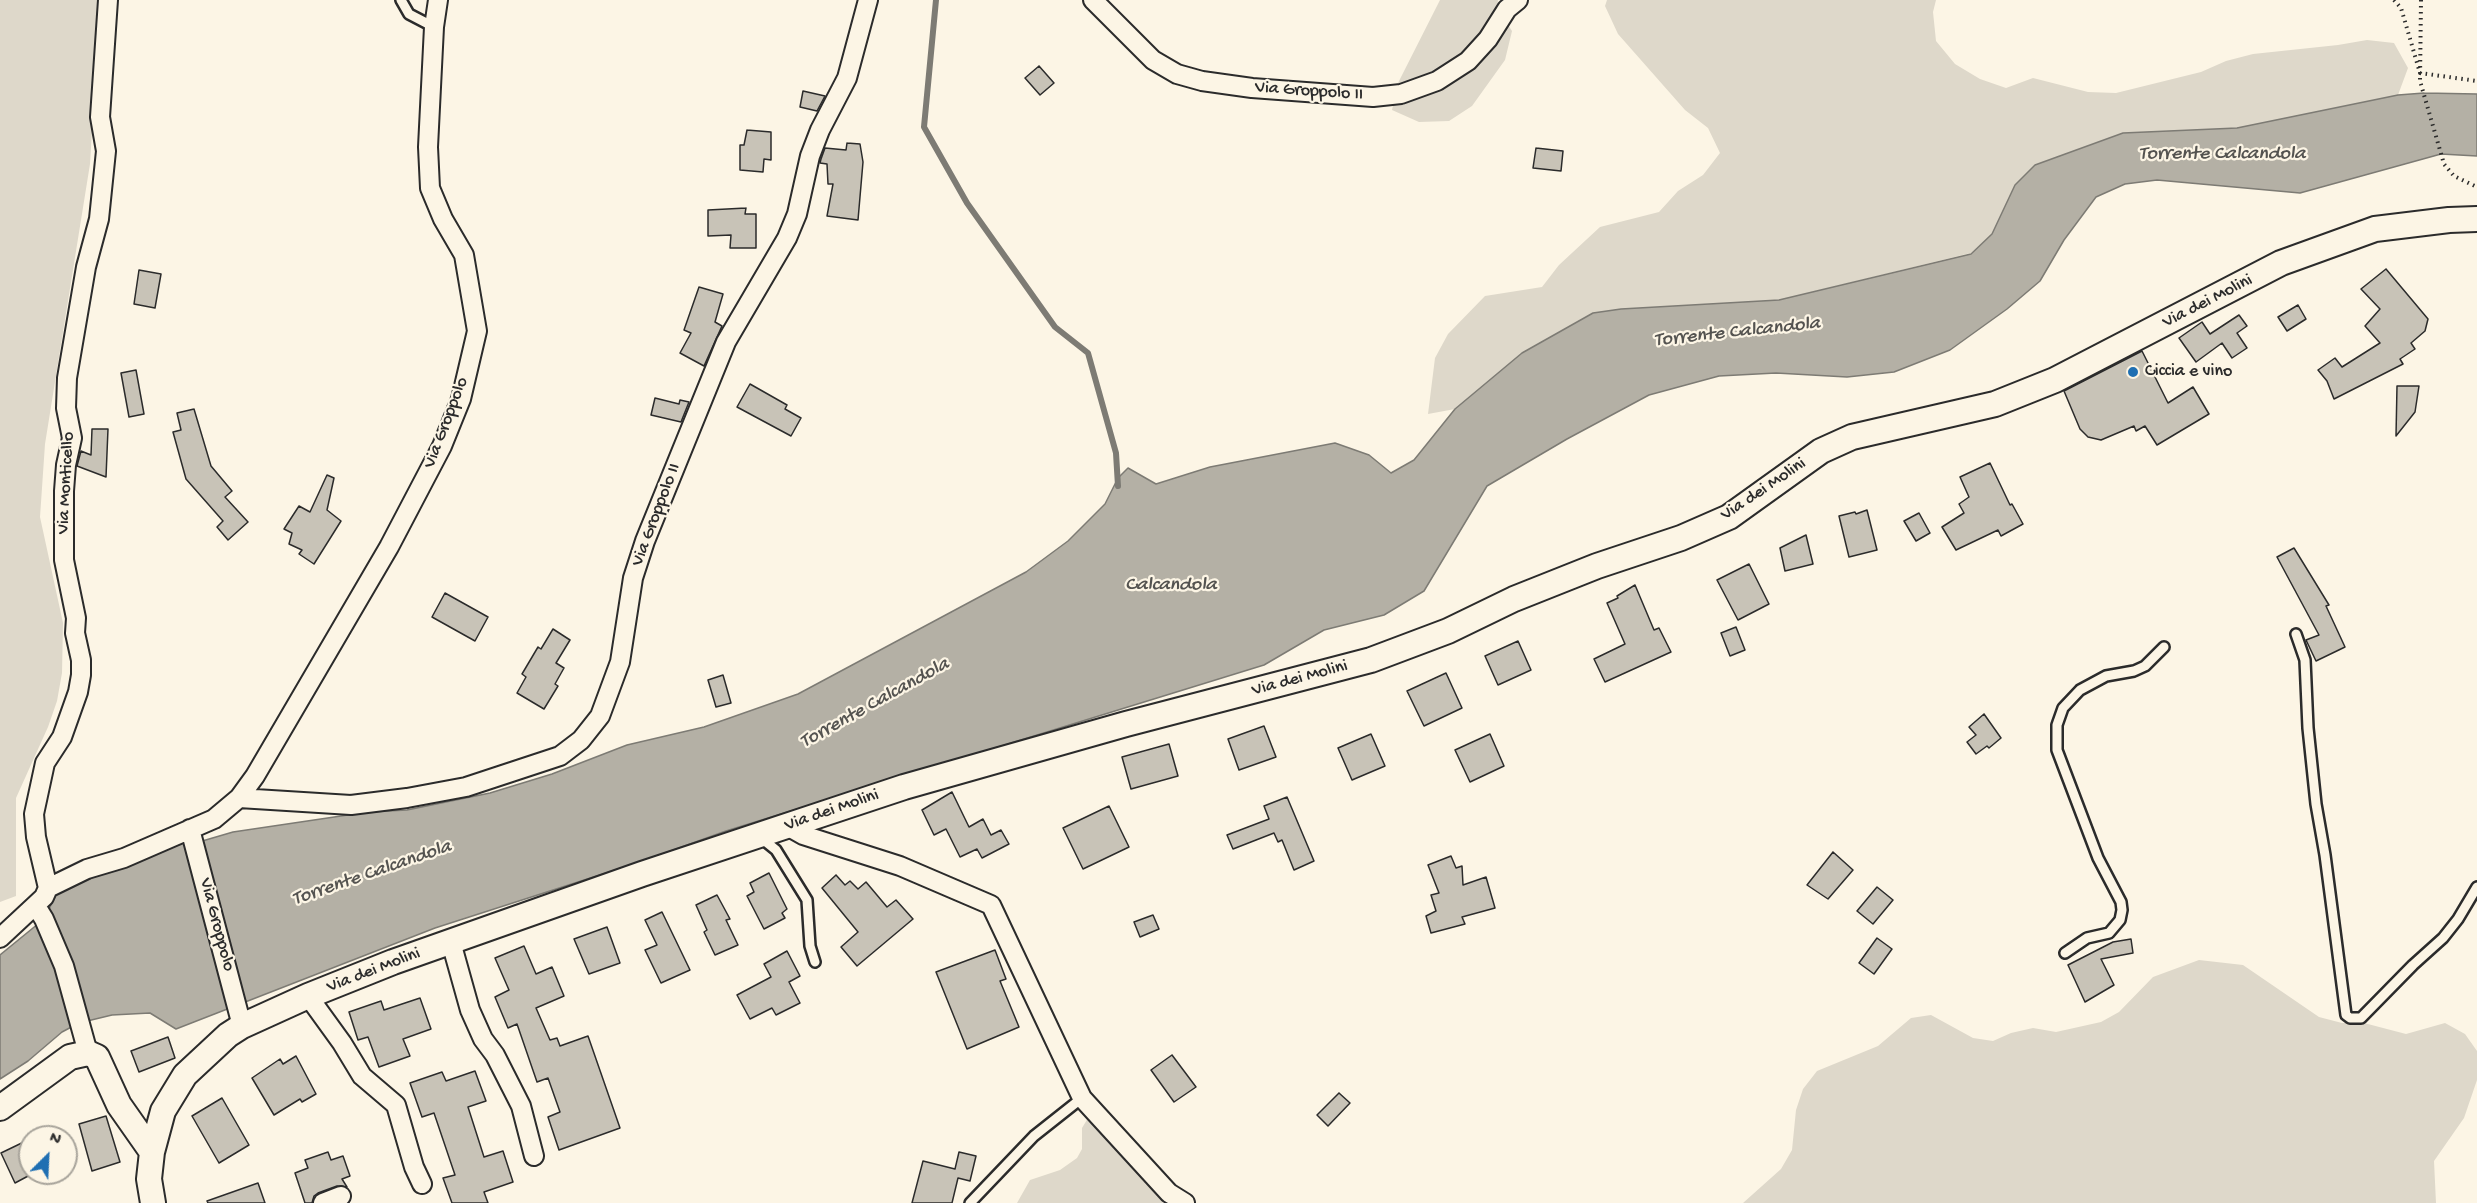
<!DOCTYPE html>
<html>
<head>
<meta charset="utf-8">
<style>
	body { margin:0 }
	#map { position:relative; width:2477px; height:1203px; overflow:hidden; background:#fcf5e5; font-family:"Gochi Hand",sans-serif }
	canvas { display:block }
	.north { position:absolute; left:18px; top:1125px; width:60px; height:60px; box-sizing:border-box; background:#fcf5e5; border:2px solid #a8a49b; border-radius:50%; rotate:24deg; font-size:16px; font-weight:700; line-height:24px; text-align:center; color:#2b2b2b }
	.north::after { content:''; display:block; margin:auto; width:21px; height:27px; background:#1f6fb2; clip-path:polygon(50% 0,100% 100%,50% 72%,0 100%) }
</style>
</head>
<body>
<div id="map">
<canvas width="2477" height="1203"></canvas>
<div class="north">N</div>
</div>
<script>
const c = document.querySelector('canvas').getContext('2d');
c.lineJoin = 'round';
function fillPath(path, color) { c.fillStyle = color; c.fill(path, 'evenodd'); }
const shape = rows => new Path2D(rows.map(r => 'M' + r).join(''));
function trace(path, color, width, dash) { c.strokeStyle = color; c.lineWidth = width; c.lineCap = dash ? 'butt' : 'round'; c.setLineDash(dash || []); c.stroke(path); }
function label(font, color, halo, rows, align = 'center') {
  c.font = font + ' "Gochi Hand",sans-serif'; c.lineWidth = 4.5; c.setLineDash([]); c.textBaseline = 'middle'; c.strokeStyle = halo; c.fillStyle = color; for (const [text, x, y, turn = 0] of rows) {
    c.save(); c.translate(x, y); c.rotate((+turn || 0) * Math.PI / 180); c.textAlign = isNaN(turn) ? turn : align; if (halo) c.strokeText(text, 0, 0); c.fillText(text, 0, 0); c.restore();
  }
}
fillPath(shape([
	[0,0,100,0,90,164,45,444,40,517,63,623,62,673,57,701,48,727,16,798,16,896,0,902],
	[1440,0,1498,0,1497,8,1512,31,1505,60,1472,106,1449,121,1419,122,1392,110,1398,83],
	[1607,0,1936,0,1933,12,1936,41,1955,64,1980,79,2006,88,2033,78,2088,92,2116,93,2201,72,2226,61,2253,54,2338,45,2367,40,2394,43,2408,68,2398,95,2237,128,2123,133,2015,185,1992,234,1971,253,1779,300,1621,309,1593,313,1522,353,1455,409,1428,414,1435,358,1448,334,1485,296,1542,287,1559,265,1600,227,1659,212,1678,191,1703,175,1720,153,1708,128,1685,110,1618,34,1605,6],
	[2199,960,2243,965,2319,1017,2342,1023,2364,1023,2406,1034,2445,1023,2465,1034,2477,1051,2477,1080,2464,1118,2434,1161,2436,1203,1743,1203,1781,1169,1792,1150,1796,1110,1803,1089,1817,1071,1878,1046,1911,1018,1931,1015,1973,1038,1993,1041,2011,1033,2033,1028,2056,1032,2101,1022,2119,1012,2153,977],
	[1088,1118,1104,1134,1167,1203,1017,1203,1030,1180,1060,1170,1077,1158,1082,1149,1082,1128]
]), '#ded8ca');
const water = shape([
	[2424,93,2477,94,2477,156,2441,154,2300,193,2157,180,2125,184,2096,197,2064,240,2040,281,2007,309,1950,350,1894,372,1847,377,1776,373,1719,376,1649,395,1567,439,1487,486,1424,591,1384,615,1324,630,1264,665,726,831,637,863,435,928,176,1029,150,1013,112,1015,79,1023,62,1032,28,1061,0,1079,0,955,44,919,58,891,187,841,192,844,233,832,368,812,407,810,490,793,552,774,627,745,704,727,798,694,1026,572,1068,541,1105,504,1118,478,1128,468,1156,484,1210,467,1335,443,1369,455,1391,473,1414,460,1455,409,1522,353,1593,313,1621,309,1779,300,1971,254,1992,234,2015,185,2035,165,2123,133,2237,128,2398,95,2424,93]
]);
fillPath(water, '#b4b0a5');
trace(water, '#7d7b74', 1.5);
trace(shape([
	[936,0,924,127,967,203,1055,327,1088,353,1116,453,1118,486]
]), '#7d7b74', 6);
const building = shape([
	[1039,66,1054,83,1040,95,1025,78,1039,66],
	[803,91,825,96,817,111,800,107,803,91],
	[747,130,771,132,771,160,764,159,763,172,740,170,740,145,744,145,747,130],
	[847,143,860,144,863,162,858,220,827,216,833,184,828,184,827,164,820,163,821,159,825,148,846,150,847,143],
	[1536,148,1563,151,1561,171,1533,168,1536,148],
	[746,208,745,214,756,214,756,248,730,248,731,235,708,236,708,210,746,208],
	[2386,269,2428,319,2425,331,2411,343,2415,349,2400,359,2403,364,2334,399,2327,381,2318,370,2335,358,2342,367,2380,343,2365,326,2380,309,2361,289,2386,269],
	[139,270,161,274,155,308,134,304,139,270],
	[699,287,723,294,715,322,722,326,704,366,680,353,691,333,684,330,699,287],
	[2298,305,2306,319,2287,331,2278,317,2298,305],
	[2239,315,2247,326,2237,333,2247,348,2232,358,2222,343,2196,362,2179,338,2202,322,2210,334,2239,315],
	[2142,351,2168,403,2193,387,2209,414,2157,445,2145,426,2136,431,2134,426,2101,440,2088,437,2080,429,2064,391,2142,351],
	[136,370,144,414,129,417,121,373,136,370],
	[750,384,787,405,785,409,801,418,791,436,737,407,750,384],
	[2397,386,2419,386,2415,412,2396,436,2397,386],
	[655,398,679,404,680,400,689,402,681,422,651,415,655,398],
	[194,409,211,466,232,491,225,497,248,522,228,540,217,527,223,521,186,479,173,432,181,430,177,413,194,409],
	[92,429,108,429,106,477,77,466,81,451,91,455,92,429],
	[1990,463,2010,505,2012,504,2023,524,2001,536,1998,530,1956,550,1942,527,1964,513,1959,504,1969,497,1960,477,1990,463],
	[327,475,334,478,327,510,341,521,314,564,299,554,302,550,289,544,292,533,284,529,299,506,310,512,327,475],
	[1867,510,1877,550,1849,557,1839,516,1855,512,1856,514,1867,510],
	[1919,513,1930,533,1916,541,1904,521,1919,513],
	[1806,535,1813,564,1785,571,1780,548,1806,535],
	[2294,548,2329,605,2326,606,2345,647,2316,661,2306,640,2319,635,2277,557,2294,548],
	[1749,564,1769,604,1738,620,1717,580,1749,564],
	[1635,585,1654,630,1659,628,1671,652,1605,682,1594,659,1625,644,1607,603,1618,598,1617,596,1635,585],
	[445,593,488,617,475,641,432,617,445,593],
	[1736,627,1745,650,1730,656,1721,633,1736,627],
	[553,629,570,640,556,663,564,668,555,684,558,686,544,709,517,693,526,677,522,674,538,647,541,649,553,629],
	[1518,641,1531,670,1498,685,1485,656,1518,641],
	[1446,673,1462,708,1424,726,1407,691,1446,673],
	[723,675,731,703,716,707,708,680,723,675],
	[1984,714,2001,738,1989,748,1987,746,1976,754,1967,742,1976,735,1969,727,1984,714],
	[1264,726,1276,757,1239,770,1228,739,1264,726],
	[1371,734,1385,766,1352,780,1338,748,1371,734],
	[1490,734,1504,766,1470,782,1455,750,1490,734],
	[1169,744,1178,776,1131,789,1122,757,1169,744],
	[952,792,969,827,983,819,991,835,1001,830,1009,844,982,858,977,849,960,857,946,829,934,835,922,810,952,792],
	[1287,797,1314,861,1294,870,1282,840,1278,842,1274,833,1233,849,1227,835,1269,819,1264,806,1287,797],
	[1109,806,1129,847,1083,869,1063,828,1109,806],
	[1833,852,1853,870,1828,899,1807,885,1833,852],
	[1451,856,1456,868,1462,866,1463,885,1486,877,1495,908,1462,917,1465,924,1431,933,1426,916,1436,911,1431,895,1439,893,1428,865,1451,856],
	[769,873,787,909,782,913,785,918,764,929,747,896,754,892,750,883,769,873],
	[836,875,845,885,850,881,858,889,866,882,887,907,896,900,913,919,857,966,841,947,858,932,822,888,836,875],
	[1877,887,1893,900,1873,924,1857,911,1877,887],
	[717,895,730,919,726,920,738,945,715,955,704,932,707,930,696,905,717,895],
	[662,912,690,970,661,983,645,950,657,945,645,920,662,912],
	[1153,915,1159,929,1140,937,1134,922,1153,915],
	[607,927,620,963,589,974,574,939,607,927],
	[1877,938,1892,949,1874,974,1859,963,1877,938],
	[2131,939,2133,953,2101,959,2114,985,2085,1002,2068,965,2113,942,2131,939],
	[524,946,536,974,552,967,564,996,536,1008,550,1040,557,1038,560,1046,588,1036,620,1128,559,1150,548,1117,560,1112,548,1078,537,1082,517,1024,508,1028,495,997,509,990,495,958,524,946],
	[995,950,1006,979,1000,981,1019,1027,967,1049,936,972,995,950],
	[787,951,800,976,789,982,800,1003,776,1015,772,1008,750,1019,737,995,771,977,764,964,787,951],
	[420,998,431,1029,403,1039,410,1056,379,1067,368,1037,358,1040,349,1012,381,1001,384,1010,420,998],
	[168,1037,175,1058,139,1072,131,1051,168,1037],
	[1172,1055,1196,1087,1174,1102,1151,1070,1172,1055],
	[296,1056,316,1094,302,1102,300,1099,274,1115,252,1078,280,1059,283,1064,296,1056],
	[475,1071,486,1101,468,1107,484,1157,503,1151,513,1182,484,1192,488,1203,452,1203,443,1178,455,1175,434,1113,422,1117,410,1083,442,1072,446,1081,475,1071],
	[1339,1093,1350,1103,1328,1126,1317,1115,1339,1093],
	[222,1098,249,1145,219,1163,192,1116,222,1098],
	[106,1116,120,1162,92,1171,79,1124,106,1116],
	[30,1139,30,1175,15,1183,1,1153,30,1139],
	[328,1152,331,1160,343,1156,350,1176,342,1179,347,1187,337,1186,318,1193,314,1196,312,1203,305,1203,295,1173,308,1168,305,1160,328,1152],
	[959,1152,976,1156,970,1181,958,1178,952,1203,912,1203,923,1161,955,1169,959,1152],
	[258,1183,265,1203,208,1203,207,1201,258,1183]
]);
fillPath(building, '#c8c3b7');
trace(building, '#2b2b2b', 1.5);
const service = shape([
	[401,0,409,14,434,27],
	[2296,634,2305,660,2308,728,2316,804,2325,855,2346,1015,2350,1018,2361,1018,2413,965,2443,938,2458,919,2477,887],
	[760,837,776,850,807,900,810,946,815,962],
	[2065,953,2087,938,2109,933,2120,920,2122,910,2121,902,2098,858,2057,750,2057,725,2063,708,2080,690,2106,676,2134,671,2145,666,2164,647],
	[970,1203,1034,1136,1082,1098]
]);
const minor = shape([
	[1093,0,1153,60,1177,74,1202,81,1252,88,1373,97,1401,94,1437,81,1468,61,1488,39,1507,9,1518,0],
	[239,798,351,805,407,798,466,787,560,756,581,740,600,716,620,662,633,578,645,541,726,342,787,238,797,214,810,156,820,130,847,78,868,0],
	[787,826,803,835,900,866,991,905,1082,1098,1169,1193,1185,1203],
	[190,829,242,1026],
	[48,888,36,837,34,814,45,763,62,737,78,692,81,675,81,660,75,633,76,618,64,560,64,491,66,465,72,438,66,408,67,378,86,267,99,219,106,151,100,117,108,0],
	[36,906,44,919,64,966,88,1053],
	[0,938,44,897,48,888,87,869,124,858,214,819,239,798,255,776,389,547,442,446,461,399,477,331,464,255,443,219,430,188,428,147,434,27,438,0],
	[451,942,470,1010,483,1039,495,1055,521,1106,534,1156],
	[308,996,342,1043,362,1076,396,1105,414,1167,422,1184],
	[323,1203,341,1196]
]);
const tertiary = shape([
	[0,1108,70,1057,88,1053,97,1057,119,1105,152,1152],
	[153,1203,149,1179,152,1152,163,1111,185,1075,228,1035,242,1026,308,996,393,962,642,874,904,787,1126,724,1371,660,1448,631,1514,599,1597,566,1681,538,1729,517,1821,451,1852,437,1995,404,2055,380,2281,263,2375,229,2449,220,2477,219]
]);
trace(service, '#2b2b2b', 14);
trace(minor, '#2b2b2b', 22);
trace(tertiary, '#2b2b2b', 28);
trace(shape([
	[2394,0,2401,8,2420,73,2477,81],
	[2421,0,2420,81,2444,164,2454,176,2477,187]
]), '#2b2b2b', 4, [1.5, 4.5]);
trace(service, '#fcf5e5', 9);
trace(minor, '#fcf5e5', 18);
trace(tertiary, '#fcf5e5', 24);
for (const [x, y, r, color] of [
	[2133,372,6,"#1f6fb2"]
]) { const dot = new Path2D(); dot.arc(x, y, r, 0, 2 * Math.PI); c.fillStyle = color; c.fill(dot); trace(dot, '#fcf5e5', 2); }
label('18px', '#2b2b2b', '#fcf5e5', [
	["Via Groppolo II",1309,92,4],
	["Via dei Molini",2208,302,-27],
	["Via Groppolo",447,423,-69],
	["Via Monticello",67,483,-87],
	["Via dei Molini",1764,490,-34],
	["Via Groppolo II",657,515,-69],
	["Via dei Molini",1300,679,-15],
	["Via dei Molini",832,811,-19],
	["Via Groppolo",216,925,75],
	["Via dei Molini",374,971,-21]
]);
label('18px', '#2b2b2b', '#fcf5e5', [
	["Ciccia e vino",2145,372]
], 'left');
label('italic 20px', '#545350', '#fcf5e5', [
	["Torrente Calcandola",2222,155],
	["Torrente Calcandola",1737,333,-6],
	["Calcandola",1171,586],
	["Torrente Calcandola",875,704,-29],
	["Torrente Calcandola",372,874,-19]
]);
</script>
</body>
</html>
